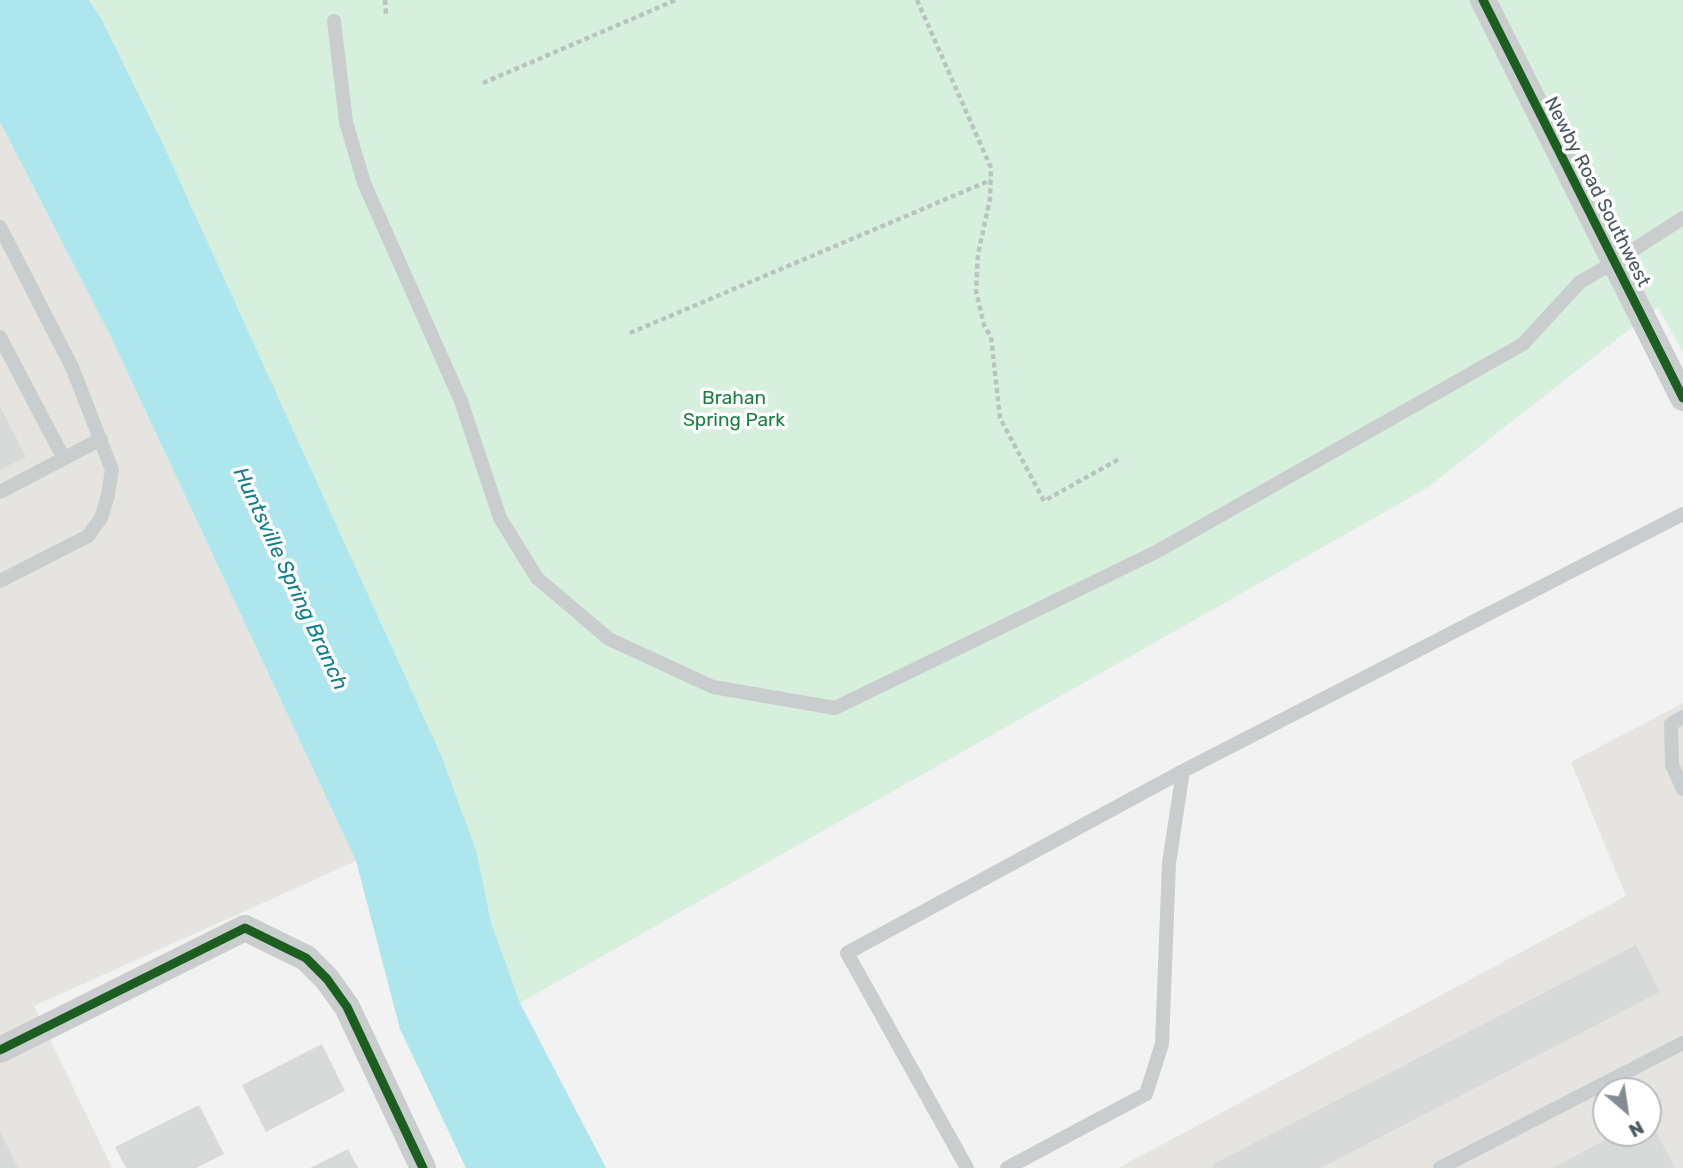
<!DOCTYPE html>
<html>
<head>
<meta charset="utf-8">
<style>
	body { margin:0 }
	#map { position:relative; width:1683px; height:1168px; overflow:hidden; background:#f2f2f2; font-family:Rubik,sans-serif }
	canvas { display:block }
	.north { position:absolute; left:1592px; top:1077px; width:70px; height:70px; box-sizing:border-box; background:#fff; border:2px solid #b6bcbf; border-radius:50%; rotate:151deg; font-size:19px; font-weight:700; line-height:28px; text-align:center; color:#49575e }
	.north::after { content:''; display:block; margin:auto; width:24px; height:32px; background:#848d92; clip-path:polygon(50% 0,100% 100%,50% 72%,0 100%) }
</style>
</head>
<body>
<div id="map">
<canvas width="1683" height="1168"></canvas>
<div class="north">N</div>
</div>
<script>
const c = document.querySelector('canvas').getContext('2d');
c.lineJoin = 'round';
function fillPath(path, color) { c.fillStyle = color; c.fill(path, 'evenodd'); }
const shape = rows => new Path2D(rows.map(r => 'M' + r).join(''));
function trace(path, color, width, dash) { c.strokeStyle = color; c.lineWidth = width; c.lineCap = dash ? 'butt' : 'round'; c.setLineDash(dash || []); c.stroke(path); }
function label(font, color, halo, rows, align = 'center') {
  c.font = font + ' Rubik,sans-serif'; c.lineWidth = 7; c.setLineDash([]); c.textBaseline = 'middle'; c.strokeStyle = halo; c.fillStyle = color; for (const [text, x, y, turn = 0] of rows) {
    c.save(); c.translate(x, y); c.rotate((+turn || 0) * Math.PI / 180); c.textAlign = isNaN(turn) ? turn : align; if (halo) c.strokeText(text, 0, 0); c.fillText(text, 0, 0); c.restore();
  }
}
fillPath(shape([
	[0,122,111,337,356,861,34,1006,112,1168,0,1168],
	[1683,703,1683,1168,1118,1168,1626,896,1571,762],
	[1606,1091,1648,1091,1648,1133,1606,1133]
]), '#e6e4e0');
fillPath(shape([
	[89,0,1683,0,1683,353,1658,307,1427,488,520,1003,491,922,477,853,442,757,163,144,102,20]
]), '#d7f0de');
fillPath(shape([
	[0,0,89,0,102,20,163,144,442,757,477,853,491,922,520,1003,606,1168,466,1168,400,1029,356,861,111,337,0,122]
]), '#ade7ed');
fillPath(shape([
	[0,406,26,457,0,470],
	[1636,945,1660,992,1321,1168,1214,1168,1212,1165],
	[322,1044,345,1091,266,1132,242,1085],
	[199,1105,224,1154,196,1168,126,1168,115,1147],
	[1648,1116,1675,1168,1552,1168,1619,1133,1648,1133],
	[0,1131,18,1168,0,1168],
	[348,1149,358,1168,310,1168]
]), '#d8dada');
trace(shape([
	[385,0,386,14],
	[917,0,991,168,990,199,978,254,976,291,984,325,991,337,1000,418,1044,501,1119,459],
	[483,83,676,0],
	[630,333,991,180]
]), '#b9c4c0', 4.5, [5, 3.5]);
trace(shape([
	[334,21,346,122,364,183,461,401,500,518,537,578,609,639,713,687,835,708,1156,552,1523,344,1580,282,1613,263,1683,218],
	[0,227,72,367,112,470,108,495,101,518,88,536,0,581],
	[0,337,64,459],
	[0,492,101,439],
	[1683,717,1671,724,1672,765,1683,789],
	[1183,771,1683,514],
	[967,1168,847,953,1183,771,1169,863,1162,1044,1146,1094,1007,1168],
	[1440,1168,1683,1043]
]), '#c9cdce', 14);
trace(shape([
	[1483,0,1683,398],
	[0,1050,245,928,306,958,327,979,347,1007,423,1168]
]), '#c9cdce', 26);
trace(shape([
	[1483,0,1683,398],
	[0,1050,245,928,306,958,327,979,347,1007,423,1168]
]), '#1b5e20', 9);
label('19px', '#49575e', '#fff', [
	["Newby Road Southwest",1597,192,63]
]);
label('19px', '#198042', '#fff', [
	["Brahan",734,399],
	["Spring Park",734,421]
]);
label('italic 21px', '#0f7f8d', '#fff', [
	["Huntsville Spring Branch",290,579,65]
]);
</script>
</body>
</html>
